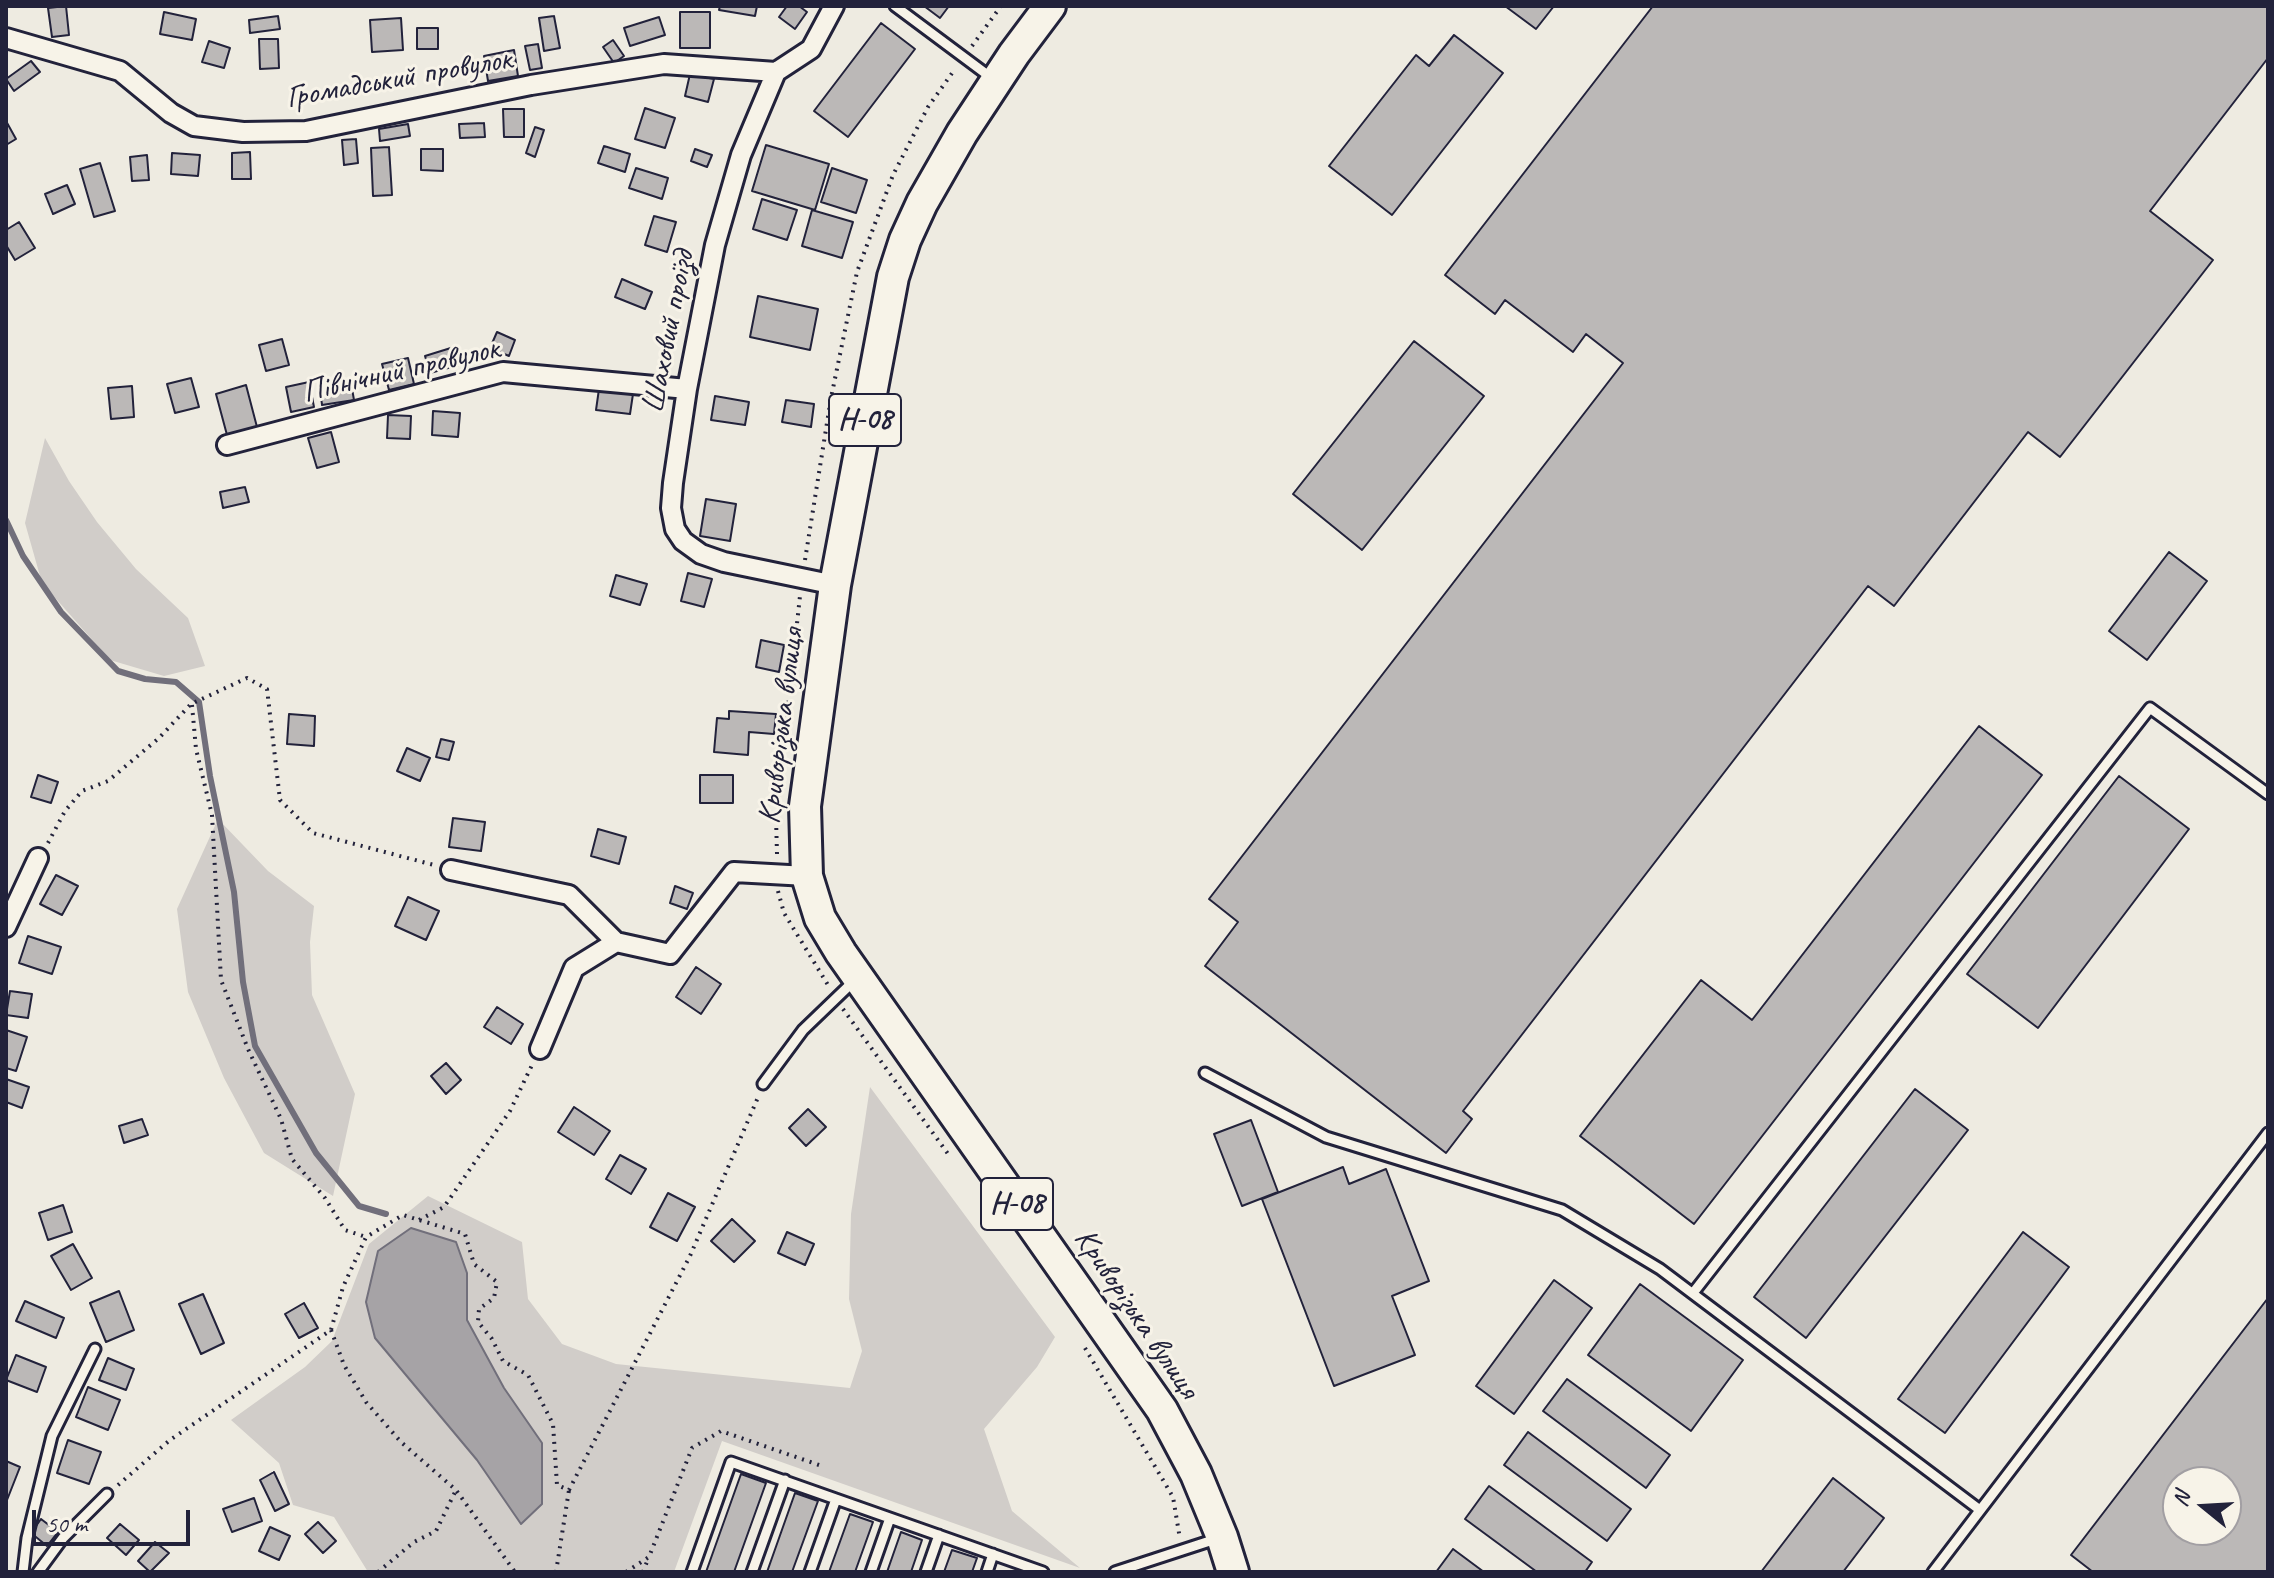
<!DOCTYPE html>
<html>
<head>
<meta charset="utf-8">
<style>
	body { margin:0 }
	#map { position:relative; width:2274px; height:1578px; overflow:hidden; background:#eeebe1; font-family:Caveat,sans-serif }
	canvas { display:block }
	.frame { position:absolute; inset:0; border:8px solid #22223b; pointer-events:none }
	.north { position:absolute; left:2162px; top:1466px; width:80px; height:80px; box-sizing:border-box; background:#f7f3e8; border:2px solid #a29fa3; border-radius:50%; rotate:288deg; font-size:22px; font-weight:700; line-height:32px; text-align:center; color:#22223b }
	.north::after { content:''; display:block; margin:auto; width:28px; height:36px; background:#22223b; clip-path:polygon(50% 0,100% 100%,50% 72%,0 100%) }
	.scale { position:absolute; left:32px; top:1510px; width:158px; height:36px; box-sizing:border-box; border:4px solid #22223b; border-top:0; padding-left:10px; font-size:24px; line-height:28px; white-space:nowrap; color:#22223b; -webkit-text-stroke:6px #f7f3e8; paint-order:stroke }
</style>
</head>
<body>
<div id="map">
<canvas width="2274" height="1578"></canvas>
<div class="frame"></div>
<div class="north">N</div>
<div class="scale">50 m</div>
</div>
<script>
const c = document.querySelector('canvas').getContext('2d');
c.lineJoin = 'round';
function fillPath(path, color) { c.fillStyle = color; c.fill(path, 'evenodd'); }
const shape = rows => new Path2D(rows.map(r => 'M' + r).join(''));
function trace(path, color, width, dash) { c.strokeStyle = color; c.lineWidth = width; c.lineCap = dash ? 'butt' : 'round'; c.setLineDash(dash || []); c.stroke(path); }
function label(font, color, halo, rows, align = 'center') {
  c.font = font + ' Caveat,sans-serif'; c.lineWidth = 6; c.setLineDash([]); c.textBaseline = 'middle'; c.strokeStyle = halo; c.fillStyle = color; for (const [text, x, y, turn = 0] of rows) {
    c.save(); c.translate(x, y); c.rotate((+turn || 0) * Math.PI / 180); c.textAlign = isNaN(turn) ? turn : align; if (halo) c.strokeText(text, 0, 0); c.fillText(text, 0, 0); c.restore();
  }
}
fillPath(shape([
	[45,438,69,481,97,522,136,569,188,618,205,666,164,676,110,660,42,583,25,523],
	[218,819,268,871,314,906,310,942,312,995,355,1094,333,1196,264,1153,224,1078,188,992,177,909],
	[870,1087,1055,1337,1037,1367,984,1429,1012,1511,1080,1568,722,1441,674,1572,368,1572,334,1517,293,1505,279,1463,231,1420,305,1367,332,1341,369,1244,428,1196,522,1242,528,1299,562,1344,616,1364,850,1388,862,1351,849,1299,851,1214]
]), '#d1cdc9');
const water = shape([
	[411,1228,456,1242,467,1273,467,1320,504,1388,542,1443,542,1504,521,1524,477,1460,375,1338,366,1302,378,1251,411,1228]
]);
fillPath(water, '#a6a3a6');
trace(water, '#716f7b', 2);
trace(shape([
	[6,520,23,556,61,612,118,671,145,679,176,682,199,702,210,776,234,892,243,982,255,1046,316,1153,359,1206,386,1214]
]), '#716f7b', 6);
const building = shape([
	[66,6,69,35,52,37,48,8,66,6],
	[720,6,757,6,755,16,719,10,720,6],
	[787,6,799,6,807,12,795,29,779,17,787,6],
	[924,6,949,6,940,18,924,6],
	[1505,6,1554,6,1536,29,1505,6],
	[1653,6,2268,6,2268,58,2150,211,2213,260,2060,457,2028,432,1894,606,1868,586,1463,1111,1472,1119,1446,1153,1205,966,1238,922,1209,899,1623,363,1586,334,1573,352,1505,300,1495,314,1445,275,1653,6],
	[164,12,196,19,192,40,160,34,164,12],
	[680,12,710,12,710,48,680,48,680,12],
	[278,16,280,29,250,33,249,20,278,16],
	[554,16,560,48,544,51,539,18,554,16],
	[659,17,665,35,630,46,624,28,659,17],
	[401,18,403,50,372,52,370,20,401,18],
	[881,23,915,49,848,137,814,111,881,23],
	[417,28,438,28,438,49,417,49,417,28],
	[1454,35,1503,73,1392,215,1329,166,1416,55,1429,66,1454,35],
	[259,39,278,39,279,68,260,69,259,39],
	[613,40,624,56,614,63,603,47,613,40],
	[209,41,230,48,224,68,202,62,209,41],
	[538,44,542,68,530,70,525,46,538,44],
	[514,50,518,76,488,81,484,56,514,50],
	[31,61,40,72,14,91,6,79,31,61],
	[690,74,714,79,708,102,685,96,690,74],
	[645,108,675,118,665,148,635,139,645,108],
	[503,109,524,109,524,137,504,137,503,109],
	[6,121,16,139,6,145,6,121],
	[484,123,485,137,460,138,459,124,484,123],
	[408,124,410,136,380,141,379,129,408,124],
	[535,127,544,130,535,157,526,153,535,127],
	[356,139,358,163,344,165,342,140,356,139],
	[766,145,829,164,815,210,752,191,766,145],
	[604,146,630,154,625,172,598,163,604,146],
	[389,147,392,195,373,196,371,148,389,147],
	[421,149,443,149,443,171,421,170,421,149],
	[695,149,712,155,707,167,691,161,695,149],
	[250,152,251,179,232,179,232,153,250,152],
	[172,153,200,155,198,176,171,174,172,153],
	[147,155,149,180,132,181,130,157,147,155],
	[100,163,115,211,94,217,80,169,100,163],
	[636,168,668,178,662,199,629,188,636,168],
	[832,168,867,180,856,213,821,202,832,168],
	[67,185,75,204,53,214,45,194,67,185],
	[762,199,797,210,787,240,753,229,762,199],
	[812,210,853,222,842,258,802,246,812,210],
	[654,216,676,222,667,252,645,245,654,216],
	[19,222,35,248,15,260,6,245,6,230,19,222],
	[622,279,652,292,645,309,615,297,622,279],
	[758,296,818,309,810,350,750,337,758,296],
	[497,332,515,340,509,356,490,348,497,332],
	[282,339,289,365,266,371,259,345,282,339],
	[1414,341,1484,396,1362,550,1293,494,1414,341],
	[454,347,459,365,430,373,425,356,454,347],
	[408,358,414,384,389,390,382,364,408,358],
	[191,378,199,407,175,413,167,384,191,378],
	[309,382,314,407,291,412,286,387,309,382],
	[351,383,354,400,322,405,320,388,351,383],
	[246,385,257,427,227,435,216,394,246,385],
	[132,386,134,417,111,419,108,388,132,386],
	[599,389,633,394,630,414,596,410,599,389],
	[715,396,749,402,745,425,711,420,715,396],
	[786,400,814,404,811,427,782,422,786,400],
	[433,411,460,413,458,437,432,435,433,411],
	[388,415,411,416,410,439,387,438,388,415],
	[331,432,339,462,317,468,308,438,331,432],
	[245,487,249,502,223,508,220,492,245,487],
	[706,499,736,504,730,541,700,536,706,499],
	[2169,552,2207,581,2147,660,2109,631,2169,552],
	[688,573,712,579,704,607,681,601,688,573],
	[616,575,647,584,640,605,610,596,616,575],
	[761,640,784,645,779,672,756,667,761,640],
	[729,711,776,714,774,734,749,732,748,755,714,752,717,718,729,719,729,711],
	[289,714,315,716,314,746,287,744,289,714],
	[1979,726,2042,775,1694,1224,1580,1136,1701,980,1752,1020,1979,726],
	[441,739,454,742,449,760,436,757,441,739],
	[407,748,430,758,420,781,397,771,407,748],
	[38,775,58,782,51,803,31,797,38,775],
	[700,775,733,775,733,803,700,803,700,775],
	[2119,776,2189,829,2038,1028,1967,974,2119,776],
	[453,818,485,822,481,851,449,847,453,818],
	[598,829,626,837,619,864,591,856,598,829],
	[56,875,78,886,62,915,40,904,56,875],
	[675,886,693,893,687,909,670,903,675,886],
	[408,897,439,911,426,940,395,926,408,897],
	[28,936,61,947,52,974,19,963,28,936],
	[696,967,721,984,701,1014,676,997,696,967],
	[10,991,32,994,28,1018,6,1015,10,991],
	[497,1007,523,1024,511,1044,484,1027,497,1007],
	[6,1030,27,1037,16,1071,6,1068,6,1030],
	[446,1063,461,1080,446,1094,431,1076,446,1063],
	[6,1079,29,1087,22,1108,6,1102,6,1079],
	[1915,1089,1968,1130,1806,1338,1754,1297,1915,1089],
	[574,1107,610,1131,594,1155,558,1132,574,1107],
	[808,1109,826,1127,806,1146,789,1128,808,1109],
	[142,1119,148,1135,124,1143,119,1126,142,1119],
	[1251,1120,1278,1192,1242,1206,1214,1134,1251,1120],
	[620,1155,646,1169,631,1194,606,1179,620,1155],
	[1343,1167,1349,1184,1386,1169,1429,1281,1392,1296,1415,1355,1334,1386,1262,1199,1343,1167],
	[668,1193,695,1207,677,1241,650,1227,668,1193],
	[63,1205,72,1232,48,1240,39,1213,63,1205],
	[732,1219,755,1241,734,1262,711,1241,732,1219],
	[787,1232,814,1244,805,1265,778,1253,787,1232],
	[2023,1232,2069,1267,1945,1433,1898,1399,2023,1232],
	[73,1244,92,1278,71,1290,51,1256,73,1244],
	[1554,1280,1592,1308,1514,1414,1476,1386,1554,1280],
	[1640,1284,1743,1360,1691,1431,1588,1355,1640,1284],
	[119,1291,134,1330,106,1342,90,1303,119,1291],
	[203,1294,224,1343,201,1354,179,1304,203,1294],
	[2268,1298,2268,1572,2093,1572,2071,1555,2268,1298],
	[2178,1482,2226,1482,2226,1530,2178,1530,2178,1482],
	[25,1301,64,1318,56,1338,16,1321,25,1301],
	[304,1303,318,1328,299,1338,285,1314,304,1303],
	[16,1355,46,1367,37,1392,6,1380,16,1355],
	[108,1358,134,1369,126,1390,99,1380,108,1358],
	[1567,1379,1670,1455,1646,1488,1543,1411,1567,1379],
	[88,1387,120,1400,108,1430,76,1417,88,1387],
	[1528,1432,1631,1509,1607,1541,1504,1465,1528,1432],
	[68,1440,101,1452,89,1484,57,1473,68,1440],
	[6,1461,20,1467,7,1500,6,1500,6,1461],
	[274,1472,289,1504,275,1511,260,1480,274,1472],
	[741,1474,766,1483,734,1572,706,1572,741,1474],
	[1833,1478,1884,1518,1843,1572,1761,1572,1833,1478],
	[1489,1486,1592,1562,1585,1572,1537,1572,1465,1519,1489,1486],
	[795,1493,818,1501,792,1572,767,1572,795,1493],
	[254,1498,262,1521,232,1532,223,1509,254,1498],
	[850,1514,873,1522,855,1572,829,1572,850,1514],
	[41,1519,58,1532,47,1546,31,1533,41,1519],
	[318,1522,336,1541,323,1553,305,1534,318,1522],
	[120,1524,139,1540,126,1555,107,1538,120,1524],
	[270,1527,290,1536,279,1560,259,1551,270,1527],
	[901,1532,922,1540,911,1572,887,1572,901,1532],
	[155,1542,169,1553,150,1572,138,1561,155,1542],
	[1453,1549,1484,1572,1436,1572,1453,1549],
	[952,1550,977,1558,972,1572,944,1572,952,1550]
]);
fillPath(building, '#bbb8b7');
trace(building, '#22223b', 2);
const lane = shape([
	[895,6,993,79],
	[1205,1073,1326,1137,1562,1210,1660,1269,1980,1510],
	[763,1084,803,1030,856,979],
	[1693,1293,2150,708,2268,794],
	[23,1572,27,1538,52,1436,95,1349],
	[38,1572,63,1538,107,1494],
	[692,1572,731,1462,1043,1572],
	[752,1572,785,1480],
	[810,1572,836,1499],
	[871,1572,890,1518],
	[926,1572,939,1535],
	[987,1572,993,1554],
	[1115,1572,1219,1538],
	[1933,1572,2268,1133]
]);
const street = shape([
	[834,6,811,49,776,72,741,155,715,245,687,389,673,483,671,508,675,529,683,541,701,554,724,562,835,585],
	[6,38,120,71,171,113,194,126,243,132,306,131,531,85,664,64,776,72],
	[227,445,503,372,687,389],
	[451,870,569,895,616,942],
	[6,927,38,858],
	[540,1049,574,968,616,942,670,954,734,872,807,876]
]);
const primary = shape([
	[1050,6,1014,54,962,133,922,203,905,240,893,277,835,585,805,806,807,876,820,918,841,953,1162,1410,1196,1474,1222,1537,1233,1572]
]);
trace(lane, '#22223b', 15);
trace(street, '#22223b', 24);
trace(primary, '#22223b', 36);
trace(shape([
	[972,46,1001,6],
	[805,560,831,398,857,272,893,175,928,107,955,69],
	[192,705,196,749,212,815,221,980,248,1049,281,1119,292,1159,325,1198,345,1230,366,1237],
	[48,843,65,811,82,791,108,781,159,738,191,704,247,678,267,689,280,800,313,833,434,865],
	[777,854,776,817,800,596],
	[778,891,784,913,828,985],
	[843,1009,951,1158],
	[419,1220,444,1207,510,1111,532,1065],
	[331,1330,344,1365,366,1402,401,1442,456,1490,515,1572],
	[1085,1348,1173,1497,1180,1539],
	[118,1485,170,1440,331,1330,343,1287,366,1237,403,1215,465,1234,474,1264,497,1282,494,1298,479,1309,478,1322,492,1339,503,1361,528,1375,553,1424,557,1485,569,1490,690,1256,759,1095],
	[378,1572,414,1542,436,1531,456,1490],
	[556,1572,569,1490],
	[626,1572,649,1557,692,1448,721,1431,819,1465],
	[643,1572,648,1559]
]), '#22223b', 4, [2, 6]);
trace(lane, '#f7f3e8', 9);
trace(street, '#f7f3e8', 18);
trace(primary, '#f7f3e8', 30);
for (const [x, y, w] of [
	[865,420,72],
	[1017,1204,72]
]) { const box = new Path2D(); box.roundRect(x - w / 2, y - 26, w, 52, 6); c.fillStyle = '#f7f3e8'; c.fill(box); trace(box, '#22223b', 2); }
label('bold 30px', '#22223b', null, [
	["Н-08",865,420],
	["Н-08",1017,1204]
]);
label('32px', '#22223b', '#f7f3e8', [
	["Громадський провулок",399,79,-10],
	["Шаховий проїзд",669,332,-79],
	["Північний провулок",401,371,-13],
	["Криворізька вулиця",782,726,-83],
	["Криворізька вулиця",1136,1314,56]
]);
</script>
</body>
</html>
